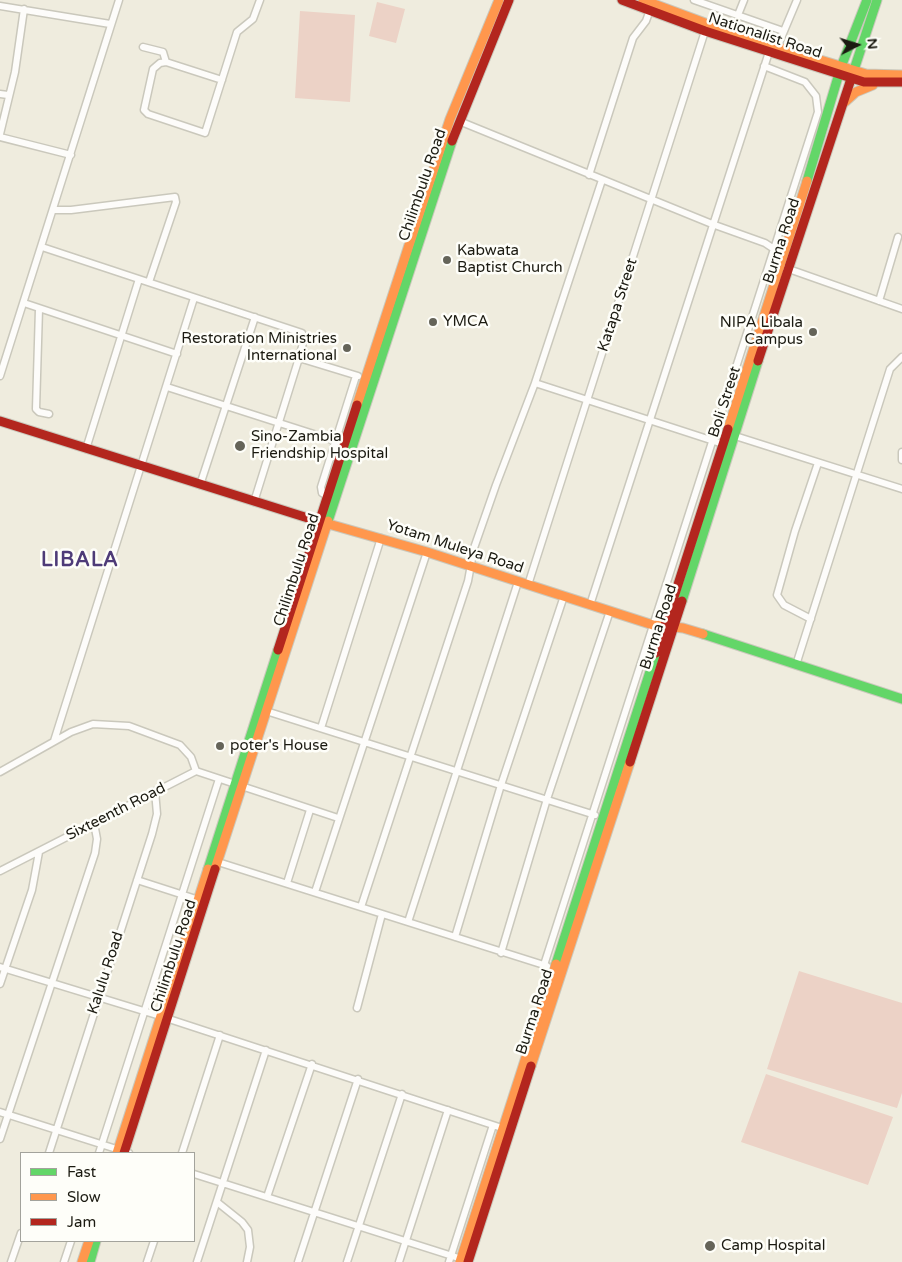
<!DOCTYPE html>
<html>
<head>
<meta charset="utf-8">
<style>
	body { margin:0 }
	#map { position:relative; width:902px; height:1262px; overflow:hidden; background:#efecde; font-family:"Varela Round",sans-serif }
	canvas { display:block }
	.legend { position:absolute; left:20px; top:1152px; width:175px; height:90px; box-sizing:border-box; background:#fefef9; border:1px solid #a3a39c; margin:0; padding:6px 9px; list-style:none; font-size:15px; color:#1b1a11 }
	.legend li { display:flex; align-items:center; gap:10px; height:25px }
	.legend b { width:25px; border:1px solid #a3a39c }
	.north { position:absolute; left:832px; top:20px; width:50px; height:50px; -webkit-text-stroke:4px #fefef9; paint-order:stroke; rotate:85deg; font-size:14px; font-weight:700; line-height:20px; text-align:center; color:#1b1a11 }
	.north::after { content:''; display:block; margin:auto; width:18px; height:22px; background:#1b1a11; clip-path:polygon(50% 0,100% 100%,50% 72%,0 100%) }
</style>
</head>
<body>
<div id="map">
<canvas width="902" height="1262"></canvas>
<ul class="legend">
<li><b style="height:6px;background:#63d668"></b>Fast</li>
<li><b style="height:6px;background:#ff974d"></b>Slow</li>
<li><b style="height:6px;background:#b3261e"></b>Jam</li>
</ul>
<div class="north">N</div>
</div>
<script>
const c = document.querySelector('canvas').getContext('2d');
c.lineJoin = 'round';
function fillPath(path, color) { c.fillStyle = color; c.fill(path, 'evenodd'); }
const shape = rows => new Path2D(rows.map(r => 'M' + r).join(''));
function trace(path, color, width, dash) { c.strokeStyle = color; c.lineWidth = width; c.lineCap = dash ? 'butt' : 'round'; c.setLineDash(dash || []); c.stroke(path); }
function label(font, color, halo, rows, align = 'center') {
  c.font = font + ' "Varela Round",sans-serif'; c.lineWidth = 5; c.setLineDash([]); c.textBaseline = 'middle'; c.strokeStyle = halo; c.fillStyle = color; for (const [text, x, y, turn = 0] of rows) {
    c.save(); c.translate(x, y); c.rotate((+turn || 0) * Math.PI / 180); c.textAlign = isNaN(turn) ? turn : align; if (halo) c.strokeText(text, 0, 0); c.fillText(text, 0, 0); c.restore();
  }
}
fillPath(shape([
	[377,2,405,9,396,43,369,36],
	[300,11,355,15,350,102,295,98],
	[799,971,902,1003,902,1093,897,1108,767,1069],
	[766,1074,893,1117,868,1185,741,1142]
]), '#ecd2c6');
const street = shape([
	[694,0,783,31],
	[0,6,110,24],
	[738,15,744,0],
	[143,47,163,52,166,62],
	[776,50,797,0],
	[222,80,166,62,160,63,153,69,144,110,148,114,205,133,237,32,253,19,260,0],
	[0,94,8,95],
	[459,121,712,224,765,243,783,255],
	[0,134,15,72,24,9],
	[0,137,71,155],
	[589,175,633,38,646,21,651,7],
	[54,210,71,210,175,197,176,202,149,282],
	[42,247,302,333,304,339,299,358,254,502],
	[783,267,902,309],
	[879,301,898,237],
	[24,303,177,354],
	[39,309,36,409,39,412,49,414],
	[299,358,358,376],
	[0,376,119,0],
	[535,383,723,444],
	[167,387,348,445],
	[732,435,902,489],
	[86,449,139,279],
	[902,452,902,460],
	[200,485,255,317],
	[327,496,322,493,321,487,356,376],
	[528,585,706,28],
	[590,605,770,49],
	[811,619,784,605,777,595,795,531,818,463],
	[796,665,890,369,902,357],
	[266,711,595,815],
	[321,728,381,538],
	[54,741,194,298],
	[0,772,71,732,93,724,129,726,180,745,191,757,196,771],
	[218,862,547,966],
	[0,871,196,771,338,818],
	[137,880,199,900],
	[287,883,310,810],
	[315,892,427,552],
	[361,907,468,581,474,548,496,485,535,383,602,180],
	[408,922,518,582],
	[455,937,501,785,564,596],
	[501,953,547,799,610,611],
	[544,965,818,112,816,96,805,82,764,66],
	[0,967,160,1016],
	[0,984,32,890,39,852],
	[357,1008,382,914],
	[169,1019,505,1129],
	[0,1112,129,1153],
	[0,1139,95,853,97,839,94,823],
	[49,1153,152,834,157,814,155,791],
	[99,1153,219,779],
	[182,1153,220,1035],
	[194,1174,465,1260],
	[267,1197,312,1064],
	[217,1202,242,1222,248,1230,250,1247,247,1262],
	[11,1262,21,1233],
	[64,1262,71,1241],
	[147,1262,154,1241],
	[197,1262,266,1050],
	[298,1262,358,1079],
	[347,1262,402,1094],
	[399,1262,448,1110],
	[449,1262,493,1125]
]);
const fast = shape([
	[850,82,877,0],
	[807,181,841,67,867,0],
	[328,521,452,141],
	[682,601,758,361],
	[703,634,902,699],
	[208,869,278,650],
	[556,964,656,653],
	[90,1262,96,1241]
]);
const slow = shape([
	[643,0,732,33,866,74,902,75],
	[845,102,856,92,873,85],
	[357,405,450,119,499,0],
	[728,429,807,181],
	[311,519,427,552,653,625,683,628,703,634],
	[215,869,328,521],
	[531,1066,630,762],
	[117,1153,208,869],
	[82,1262,89,1241],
	[460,1262,556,964]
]);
const jam = shape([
	[622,0,705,31,864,82,902,82],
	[452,141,509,0],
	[758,361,850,82],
	[0,421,311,519],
	[278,650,357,405],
	[656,653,728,429],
	[630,762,682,601],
	[124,1153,215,869],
	[468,1262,531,1066]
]);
trace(street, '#cac8bc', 9);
trace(fast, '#cac8bc', 11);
trace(slow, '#cac8bc', 11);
trace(jam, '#cac8bc', 11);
trace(street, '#fdfcfa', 6);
trace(fast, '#63d668', 9);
trace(slow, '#ff974d', 9);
trace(jam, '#b3261e', 9);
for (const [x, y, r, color] of [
	[447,260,5,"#656459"],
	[433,322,5,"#656459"],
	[813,332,5,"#656459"],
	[347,348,5,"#656459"],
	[240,446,6,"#656459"],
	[220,746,5,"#656459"],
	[710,1246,6,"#656459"]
]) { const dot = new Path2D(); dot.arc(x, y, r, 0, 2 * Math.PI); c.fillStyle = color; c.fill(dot); trace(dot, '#fefef9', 2); }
label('15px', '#1b1a11', '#fefef9', [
	["Nationalist Road",765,36,18],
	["Chilimbulu Road",423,185,-71],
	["Burma Road",782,241,-72],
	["Katapa Street",618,305,-72],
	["Boli Street",725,402,-72],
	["Yotam Muleya Road",455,547,18],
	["Chilimbulu Road",297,570,-72],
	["Burma Road",659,627,-72],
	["Sixteenth Road",116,812,-27],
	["Chilimbulu Road",174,956,-72],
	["Kalulu Road",106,973,-72],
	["Burma Road",535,1012,-72]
]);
label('15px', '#1b1a11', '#fefef9', [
	["Kabwata",457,251],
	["Baptist Church",457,268],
	["YMCA",443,322],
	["NIPA Libala",803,323,"right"],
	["Campus",803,340,"right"],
	["Restoration Ministries",337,339,"right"],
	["International",337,356,"right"],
	["Sino-Zambia",251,437],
	["Friendship Hospital",251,454],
	["poter's House",230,746],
	["Camp Hospital",721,1246]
], 'left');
c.letterSpacing = '1px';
label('bold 20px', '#4e3b78', '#fefef9', [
	["LIBALA",80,561]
]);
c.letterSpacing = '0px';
</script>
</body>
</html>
